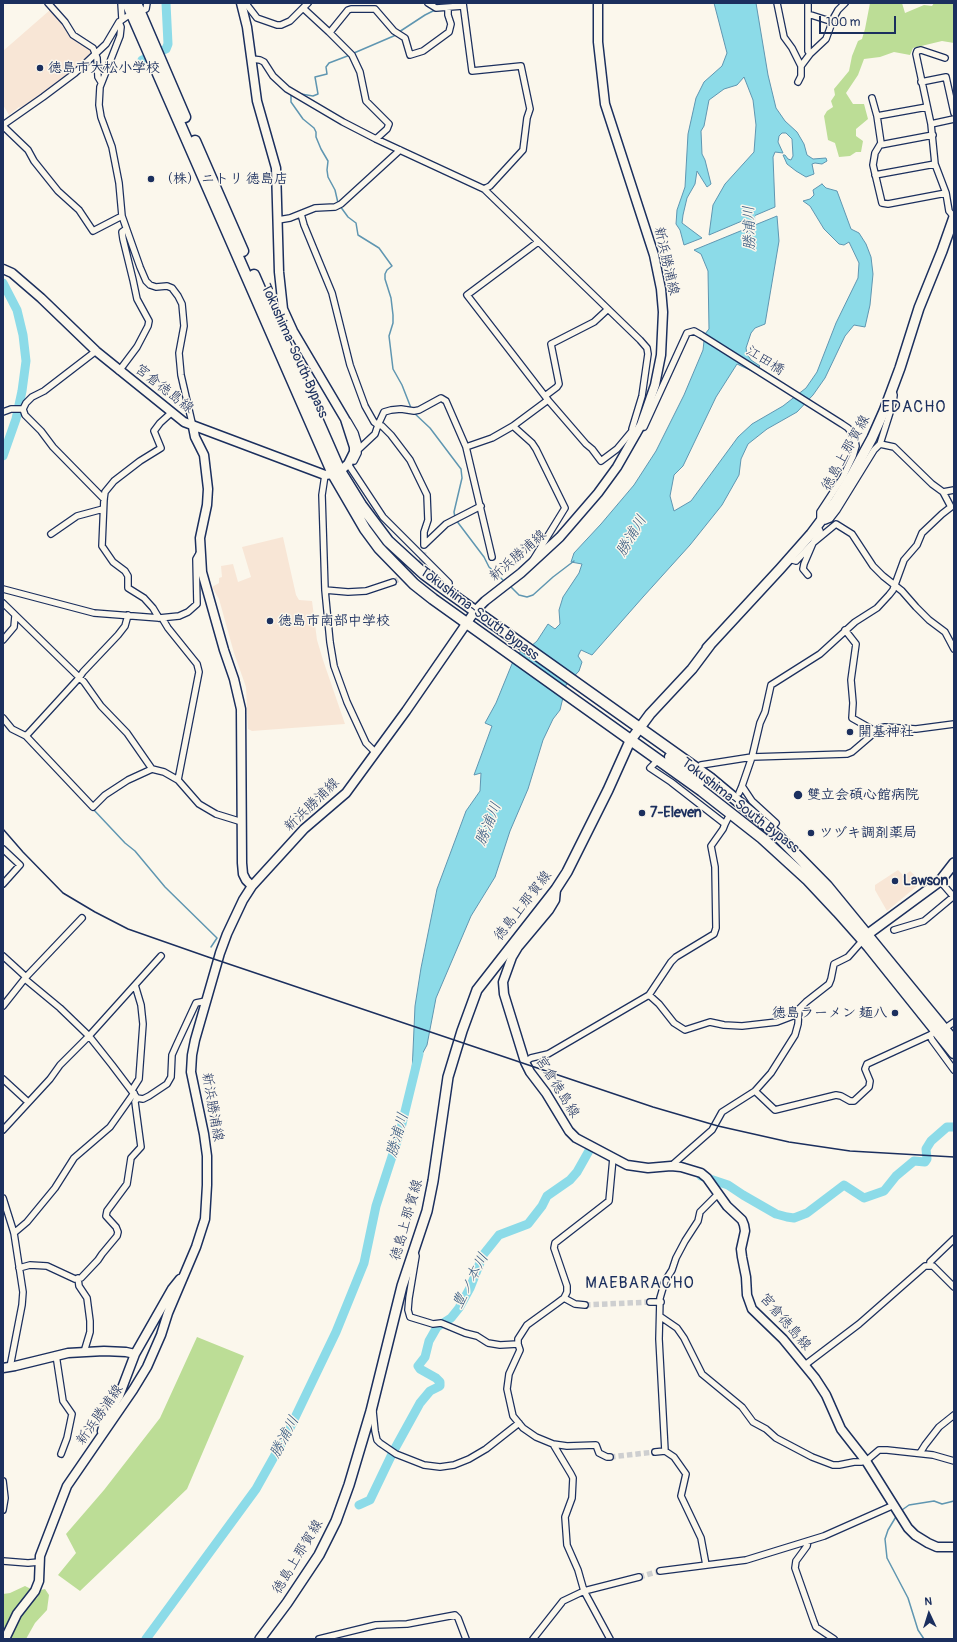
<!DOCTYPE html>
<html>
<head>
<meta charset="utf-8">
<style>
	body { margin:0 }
	#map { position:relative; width:957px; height:1642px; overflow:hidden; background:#fbf7ec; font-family:Pangolin,sans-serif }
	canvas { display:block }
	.frame { position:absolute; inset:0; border:4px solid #1b2f5e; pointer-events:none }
	.north { position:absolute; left:909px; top:1594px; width:40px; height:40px; -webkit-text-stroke:3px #fbf7ec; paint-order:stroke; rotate:356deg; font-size:11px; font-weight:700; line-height:16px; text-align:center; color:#1b2f5e }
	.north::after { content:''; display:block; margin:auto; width:14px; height:18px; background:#1b2f5e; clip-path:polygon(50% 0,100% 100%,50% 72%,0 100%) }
	.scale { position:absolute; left:819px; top:16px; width:77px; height:18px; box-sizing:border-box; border:2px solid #1b2f5e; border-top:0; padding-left:5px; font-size:12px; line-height:14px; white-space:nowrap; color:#1b2f5e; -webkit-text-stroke:3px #fbf7ec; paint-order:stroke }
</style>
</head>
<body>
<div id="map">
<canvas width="957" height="1642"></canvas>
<div class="frame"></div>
<div class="north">N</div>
<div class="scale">100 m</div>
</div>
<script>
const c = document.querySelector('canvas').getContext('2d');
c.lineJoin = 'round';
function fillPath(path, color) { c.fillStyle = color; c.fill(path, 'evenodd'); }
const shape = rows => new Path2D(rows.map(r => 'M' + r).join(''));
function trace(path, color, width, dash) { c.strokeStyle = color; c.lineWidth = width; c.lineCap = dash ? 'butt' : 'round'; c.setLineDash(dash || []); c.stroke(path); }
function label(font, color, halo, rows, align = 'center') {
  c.font = font + ' Pangolin,"Klee One",sans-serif'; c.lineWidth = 3; c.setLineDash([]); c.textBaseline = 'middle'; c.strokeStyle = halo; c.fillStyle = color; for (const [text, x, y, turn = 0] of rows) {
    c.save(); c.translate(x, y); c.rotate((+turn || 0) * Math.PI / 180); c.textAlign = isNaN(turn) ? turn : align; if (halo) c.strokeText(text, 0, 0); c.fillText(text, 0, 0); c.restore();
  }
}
fillPath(shape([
	[50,10,66,27,69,35,90,47,92,55,54,86,22,109,19,107,9,115,3,105,3,51],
	[283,537,296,595,299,600,312,601,317,640,323,660,345,724,252,731,248,729,246,687,234,653,219,599,212,587,219,583,219,578,222,577,221,566,233,564,238,582,251,577,242,547],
	[898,870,904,876,910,871,922,882,887,911,875,890,875,885]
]), '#f8e6d6');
fillPath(shape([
	[870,3,902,3,905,13,924,5,932,6,934,3,954,3,954,43,942,41,913,48,910,55,894,52,880,57,864,59,858,75,846,93,853,104,864,104,868,119,856,129,856,136,863,141,861,152,856,152,850,156,839,157,835,143,828,140,824,116,827,111,833,107,831,101,835,95,834,89,849,71,852,56,858,41,862,39,865,29],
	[197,1337,244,1356,187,1489,80,1591,58,1575,76,1553,66,1534,104,1490,160,1418],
	[25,1586,31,1589,26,1596,30,1602,37,1598,41,1590,45,1589,49,1595,47,1610,35,1623,26,1639,3,1639,3,1594,10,1593]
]), '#bcdd96');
const water = shape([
	[714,3,756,3,768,75,776,108,785,121,797,132,804,144,807,155,813,159,826,158,827,161,822,164,815,163,812,164,814,174,806,177,796,171,787,164,783,155,785,155,788,159,791,160,793,156,792,139,786,133,782,133,779,136,778,142,783,153,775,152,773,157,775,207,709,235,713,205,725,184,754,152,756,125,753,100,744,77,737,85,724,89,709,100,704,126,701,131,702,154,705,160,711,184,707,187,697,171,695,184,687,198,683,215,682,223,702,238,684,245,680,230,676,224,677,210,685,187,688,134,696,98,704,82,722,66,727,53,714,3],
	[822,184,826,188,837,191,851,229,859,233,866,244,871,257,873,274,870,305,865,327,854,325,845,336,825,378,813,395,797,412,767,429,748,444,741,459,739,475,722,505,690,545,643,597,592,655,581,650,578,656,582,662,579,671,566,685,560,710,553,719,543,740,528,789,510,831,495,877,471,916,436,998,427,1045,412,1073,415,1006,421,968,437,889,466,811,480,791,481,773,474,775,492,726,485,723,496,703,516,654,530,647,537,641,548,624,555,629,560,624,559,610,563,597,579,573,582,564,571,562,574,553,601,524,634,485,656,451,684,395,703,350,704,341,703,340,705,334,709,329,708,271,701,254,694,250,777,216,779,241,765,324,755,328,751,333,746,348,747,354,751,360,760,366,754,372,737,364,716,397,683,466,674,475,670,496,674,511,691,501,738,437,752,424,783,406,806,388,817,372,836,323,858,278,859,263,849,242,844,245,839,244,824,229,810,206,803,201,810,199,814,195,813,190,822,184]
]);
fillPath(water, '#8cdbe8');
trace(water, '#5f96b1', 1);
trace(shape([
	[399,32,425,15,435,10],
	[354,53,396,35],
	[291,92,291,102,303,119,314,128,316,132,316,137,321,149,328,161,327,170,328,177,335,190,338,203],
	[301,94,313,96,318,94,315,77,327,74,326,67,329,63,350,55],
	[340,206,348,217,356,223,358,235,379,248,392,266,387,270,385,274,385,279,391,298,393,315,393,323,389,336,393,369,402,385,411,408],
	[413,412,430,428,461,469,462,478,454,512,455,517],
	[456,520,484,557,489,567,504,581],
	[509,585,519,595,527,597,533,595,553,577,574,561],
	[93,809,125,843,135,851,165,887,217,938,211,947],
	[902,1510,909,1505,934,1501,942,1504,954,1501],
	[897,1515,888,1530,885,1539,887,1558,908,1598,918,1630,924,1639]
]), '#5f96b1', 1.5);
trace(shape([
	[142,60,166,49,168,44,166,3],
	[750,206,752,239],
	[3,283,17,310,23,335,26,361,22,391,16,419,3,456],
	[701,1176,728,1185,743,1195,776,1214,787,1217,794,1218,807,1213,844,1185,864,1198,884,1191,896,1176,914,1161,925,1162,927,1159,926,1149,931,1141,947,1127,954,1127],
	[359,1505,370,1500,393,1452,420,1403,430,1391,440,1386,440,1382,436,1378,420,1369,418,1366,425,1357,429,1341,437,1327,451,1318,459,1308,470,1288,483,1255,499,1235,528,1224,542,1206,547,1196,570,1180,577,1172,590,1149],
	[146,1639,256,1489,289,1430,336,1332,364,1263,376,1206,400,1132,419,1054]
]), '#8cdbe8', 9);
trace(shape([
	[393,582,409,574,420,565,424,552],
	[585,1305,650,1302],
	[610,1457,655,1452],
	[639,1577,660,1571]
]), '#cecfd0', 5.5, [5.5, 3]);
const street = shape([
	[48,3,65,22,73,35,93,48,97,58,98,77,101,82],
	[121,3,122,19],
	[147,3,146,9,126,17,119,22,121,27,120,36,100,87,99,105,101,117,112,147,119,183,122,216,140,267,146,281,150,285,156,287,167,286,172,288,178,296,182,304,184,326,179,353,181,375,193,427],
	[428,3,436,8,463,6],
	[463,3,472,71,521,66,530,109,527,118,523,150,490,186,484,189],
	[777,3,784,37,792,48,801,66,801,76,798,82],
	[242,6,247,5,257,18,277,25,281,25,290,21,308,3],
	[303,8,329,32,331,31,348,10,351,9,375,9,394,31,405,38,410,55,423,51,449,32,451,24,448,15,448,8],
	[808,14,808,3],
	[329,32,352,55,360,72,366,101,389,124,387,129,376,139],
	[810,54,808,51,808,14,833,22],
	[252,59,260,60,264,62,273,76,287,89,343,122,376,139,484,189,640,340,647,348,648,354,642,396,632,429,633,433,637,434],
	[801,66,810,54,826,39,834,17,838,10,845,3],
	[921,82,946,77,954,113],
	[872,98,877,116,927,107],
	[877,116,881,143,875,153,873,165,882,203,888,204,946,193,949,211,954,217],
	[931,124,916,54,917,51,921,50,945,58],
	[3,125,43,97,75,73,106,44,119,22],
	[3,126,28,150,34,161,58,191,79,210,93,231,122,216],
	[880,145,933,135],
	[875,175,935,164],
	[946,193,935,164,931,124,954,119],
	[301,214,304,225,332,293,350,365,365,406,374,422,378,425,384,412,391,410,401,409,414,411,419,410,441,398,446,401,466,447,492,557],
	[278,220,290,218,315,208,335,207,341,204,400,150],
	[538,242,467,295,548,400,586,444,592,449,601,461,617,449,632,431],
	[119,371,137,347,148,326,149,321,137,299,133,280,123,239,122,232,126,229],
	[545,396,557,387,559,384,551,344,594,322,608,309],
	[23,409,25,415,41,431,53,447,104,499],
	[3,412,11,409,23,409,26,403,32,397,44,391,96,351],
	[348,421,355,433,358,443,358,453,354,461],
	[513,426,532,443,536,449,565,508,533,560],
	[644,427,687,333,694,331,701,335,842,424,848,428,854,436,856,446,853,456,843,477,820,512,820,518,825,521,830,519,837,510,874,450,880,444,893,403,894,395,893,392],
	[880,444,894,447,932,484,943,492,954,490],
	[466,447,492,438,513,426,548,400],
	[359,449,375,434,378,425,382,426,391,435,410,460,427,495,428,520,424,532,424,545,446,524,481,506],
	[348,464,383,517,449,583,449,588,447,591],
	[325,475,322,495,325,590,330,642,334,666,347,702,366,743,375,752],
	[51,534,77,516,103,509],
	[789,559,796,561,813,543,820,531,817,526],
	[808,575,803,569,804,564,813,543,836,524,852,534,873,566,883,576,902,591,916,607,929,620,945,632,954,649],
	[3,589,94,613,159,618,179,616,188,612,197,604,196,559,200,552],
	[325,590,348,592,366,591,393,582],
	[3,603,84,682,101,706,127,733,152,769,164,772,178,780,199,804,216,814,242,822],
	[159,618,153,608,144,598,128,588,128,576,125,571,113,562,102,546,104,499,105,492,114,481,140,461,161,448,154,431,160,423,171,413],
	[162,618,168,628,197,664,199,672,178,780],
	[845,630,856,644,851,680,853,703,852,718,875,731],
	[3,640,14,627,15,616],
	[3,718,12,729,26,736,93,807,105,795,128,780,152,769],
	[26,736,79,678,83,672,118,635,125,626,128,615],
	[658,760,650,768,671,782,725,824,728,818],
	[701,765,752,757,847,754,852,752,880,728,885,727,916,729,954,724],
	[742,786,752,757,760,723,765,712,771,685,820,654,855,622,877,608,889,595,893,590,904,560,917,545,922,533,942,514,951,507,943,492],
	[739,793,742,786,752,801,776,823,771,829],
	[3,849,20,865,3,884],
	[940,881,953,896],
	[894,930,924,921,954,896],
	[3,956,26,977],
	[25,979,60,1008,89,1036,112,1065,137,1098,143,1099,149,1096,167,1084,171,1077,172,1055,176,1046,196,1003,206,1001],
	[649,995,659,1004,674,1023,685,1030,710,1022,724,1025,742,1026,777,1022,798,1014],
	[3,1006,26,977,82,918],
	[944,1029,954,1022],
	[933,1033,930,1035,932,1040,954,1070],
	[525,1062,531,1058,548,1054,649,995,671,962,676,957,714,934,716,928,715,867,711,846,723,829,725,824],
	[3,1079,28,1102],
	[132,1090,139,1079,143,1024,141,1005,135,985],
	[755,1091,775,1110,836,1095,841,1096,850,1101,854,1101,869,1087,870,1081,865,1069,867,1064,930,1035],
	[3,1130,50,1079,60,1065,89,1036,161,956],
	[671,1166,712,1130,722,1112,755,1091,771,1073,795,1035,798,1024,799,1009,806,1002,829,984,831,979,834,964,848,957,863,940],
	[3,1198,14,1233,23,1292,22,1305,10,1367],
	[14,1233,27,1222,55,1188,74,1158,110,1127,134,1093],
	[415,1253,416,1256,409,1298,408,1310,410,1317,433,1324,441,1323,465,1333,477,1336,488,1343,500,1345,518,1344],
	[930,1265,930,1262,954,1239],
	[19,1268,30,1265,47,1266,75,1279,81,1278,98,1260,102,1254,117,1236,118,1232,116,1227,106,1216,107,1211,127,1184,131,1158,141,1147,135,1102,137,1098],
	[78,1278,79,1286,87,1298,90,1321,90,1332,84,1352],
	[564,1298,575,1304,585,1305],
	[650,1302,661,1302],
	[661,1317,677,1328,684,1338,702,1374,742,1407,753,1422,766,1429,776,1438,812,1457,833,1465,839,1465,854,1462,861,1462,866,1461,879,1450,887,1450,933,1455,954,1461],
	[56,1355,63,1401,72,1414,67,1438,61,1454],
	[805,1365,859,1324,925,1266,933,1266,954,1287],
	[373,1411,375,1431,377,1440,380,1443,396,1454,424,1465,440,1467,454,1465,469,1459,486,1449,519,1423],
	[553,1444,567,1446,596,1445,599,1453,607,1457,610,1457],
	[655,1452,665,1451],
	[920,1453,925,1445,939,1427,954,1415],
	[3,1481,5,1498,3,1510],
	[808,1541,807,1546,796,1561,795,1568,814,1622,816,1627,834,1639],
	[3,1561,28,1563,39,1562],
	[706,1565,701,1538,681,1496,686,1474,674,1457,665,1451,659,1339,660,1298,665,1281,672,1270,676,1258,685,1241,698,1221,700,1212,718,1194],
	[660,1571,746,1560,824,1536,894,1505],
	[319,1639,376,1625,407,1624,455,1615,458,1618,466,1639],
	[533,1639,563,1601,584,1591,639,1577],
	[610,1639,584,1591,578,1570,567,1545,565,1517,572,1498,573,1478,571,1474,553,1444,536,1437,523,1428,513,1416,507,1389,509,1374,520,1350,518,1344,518,1339,527,1325,556,1304,564,1298,567,1292,567,1286,554,1248,555,1243,609,1201,613,1158]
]);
const secondary = shape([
	[3,269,12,273,41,298,96,351,184,422,325,475,333,474,340,471,348,464,354,452,354,447,345,419,293,331,283,309,279,272,276,168,257,101,247,27,241,3],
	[193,427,195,437,204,455,208,489,207,505,200,538,202,572,224,650,234,679,241,709,242,863,243,874,246,880,252,886],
	[556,889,555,900,549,910,518,947,512,957,503,982,504,994,525,1062,530,1072,546,1093,569,1131,576,1138,627,1165,648,1168,671,1166,681,1167,701,1173,707,1178,727,1206,742,1220,744,1225,745,1231,741,1249,742,1257,746,1277,747,1295,752,1309,783,1339,815,1378,826,1395,841,1429,866,1461,908,1528,915,1535,928,1543,937,1547,954,1547],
	[3,1368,15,1366,68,1353,104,1351,126,1352,135,1354],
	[102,1431,107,1414,119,1396,135,1354,172,1289,180,1279],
	[5,1639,17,1614,35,1591,39,1581,40,1556,67,1486,133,1390,147,1367,161,1335,168,1313,196,1247,205,1219,207,1185,207,1156,204,1134,191,1072,192,1055,195,1040,220,953,227,934,243,900,252,886,304,829,346,793,406,711,475,611,485,601,521,573,560,537,598,493,617,467,641,425,646,411,655,385,661,355,663,312,661,289,654,255,605,104,598,42,598,3]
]);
const primary = shape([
	[707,648,780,569,811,534,835,502,853,473,872,438,884,411,900,368,919,308,942,251,954,217],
	[863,940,868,934,940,881,954,863],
	[260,1639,287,1603,319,1555,336,1521,349,1485,371,1411,402,1286,427,1211,433,1181,448,1077,462,1031,477,990,556,889,567,872,608,790,630,741,636,733,650,714,692,669,710,645]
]);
const highway = shape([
	[127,3,333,474,365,529,379,548,414,584,433,599,702,791,762,838,808,880,838,912,869,947,954,1053],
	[136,3,185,117],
	[195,141,243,251],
	[254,275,340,471,361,505,388,541,424,574,447,591,710,778,771,829,827,886,954,1041],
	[670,757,699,783]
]);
trace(street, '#1b2f5e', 8);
trace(secondary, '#1b2f5e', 11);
trace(primary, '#1b2f5e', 12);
trace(highway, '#1b2f5e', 13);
trace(street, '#fbf7ec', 5.5);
trace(secondary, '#fbf7ec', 8);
trace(primary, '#fbf7ec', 9);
trace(highway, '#fbf7ec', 10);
trace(shape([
	[3,829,23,852,63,893,95,912,128,929,208,957,653,1107,718,1126,789,1142,850,1151,954,1157]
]), '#1b2f5e', 1.5);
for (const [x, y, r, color] of [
	[40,68,4,"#1b2f5e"],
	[151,179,4,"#1b2f5e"],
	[270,621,4,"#1b2f5e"],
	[850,732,4,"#1b2f5e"],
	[798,795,5,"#1b2f5e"],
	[642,813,4,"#1b2f5e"],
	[811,833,4,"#1b2f5e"],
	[895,881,4,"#1b2f5e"],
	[895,1013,4,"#1b2f5e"]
]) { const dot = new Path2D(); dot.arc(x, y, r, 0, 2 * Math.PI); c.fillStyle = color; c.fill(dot); trace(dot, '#fbf7ec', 1.5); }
label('bold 14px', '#1b2f5e', '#fbf7ec', [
	["徳島市大松小学校",48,68],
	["（株）ニトリ 徳島店",159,179],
	["徳島市南部中学校",278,621],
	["開基神社",858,732],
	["雙立会碩心館病院",807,795],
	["7-Eleven",650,813],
	["ツヅキ調剤薬局",819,833],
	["Lawson",903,881],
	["徳島ラーメン 麺八",887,1013,"right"]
], 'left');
label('14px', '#1b2f5e', '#fbf7ec', [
	["新浜勝浦線",666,261,77],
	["Tokushima-South Bypass",294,351,66],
	["江田橋",765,361,32],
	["宮倉徳島線",164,389,38],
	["徳島上那賀線",846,453,-61],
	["新浜勝浦線",518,556,-41],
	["Tokushima-South Bypass",479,614,37],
	["新浜勝浦線",312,805,-44],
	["Tokushima-South Bypass",740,806,38],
	["徳島上那賀線",523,906,-52],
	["宮倉徳島線",557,1087,58],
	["新浜勝浦線",212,1107,80],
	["徳島上那賀線",407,1220,-74],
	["宮倉徳島線",785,1322,49],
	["新浜勝浦線",100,1415,-55],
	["徳島上那賀線",298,1557,-59]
]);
label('italic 15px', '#375a80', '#fbf7ec', [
	["勝浦川",750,228,-91],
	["勝浦川",632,536,-59],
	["勝浦川",489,824,-68],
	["勝浦川",398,1135,-74],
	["豊ノ本川",471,1281,-62],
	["勝浦川",285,1437,-62]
]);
c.letterSpacing = '1px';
label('16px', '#1b2f5e', '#fbf7ec', [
	["EDACHO",914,408],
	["MAEBARACHO",640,1284]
]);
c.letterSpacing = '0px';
</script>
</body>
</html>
